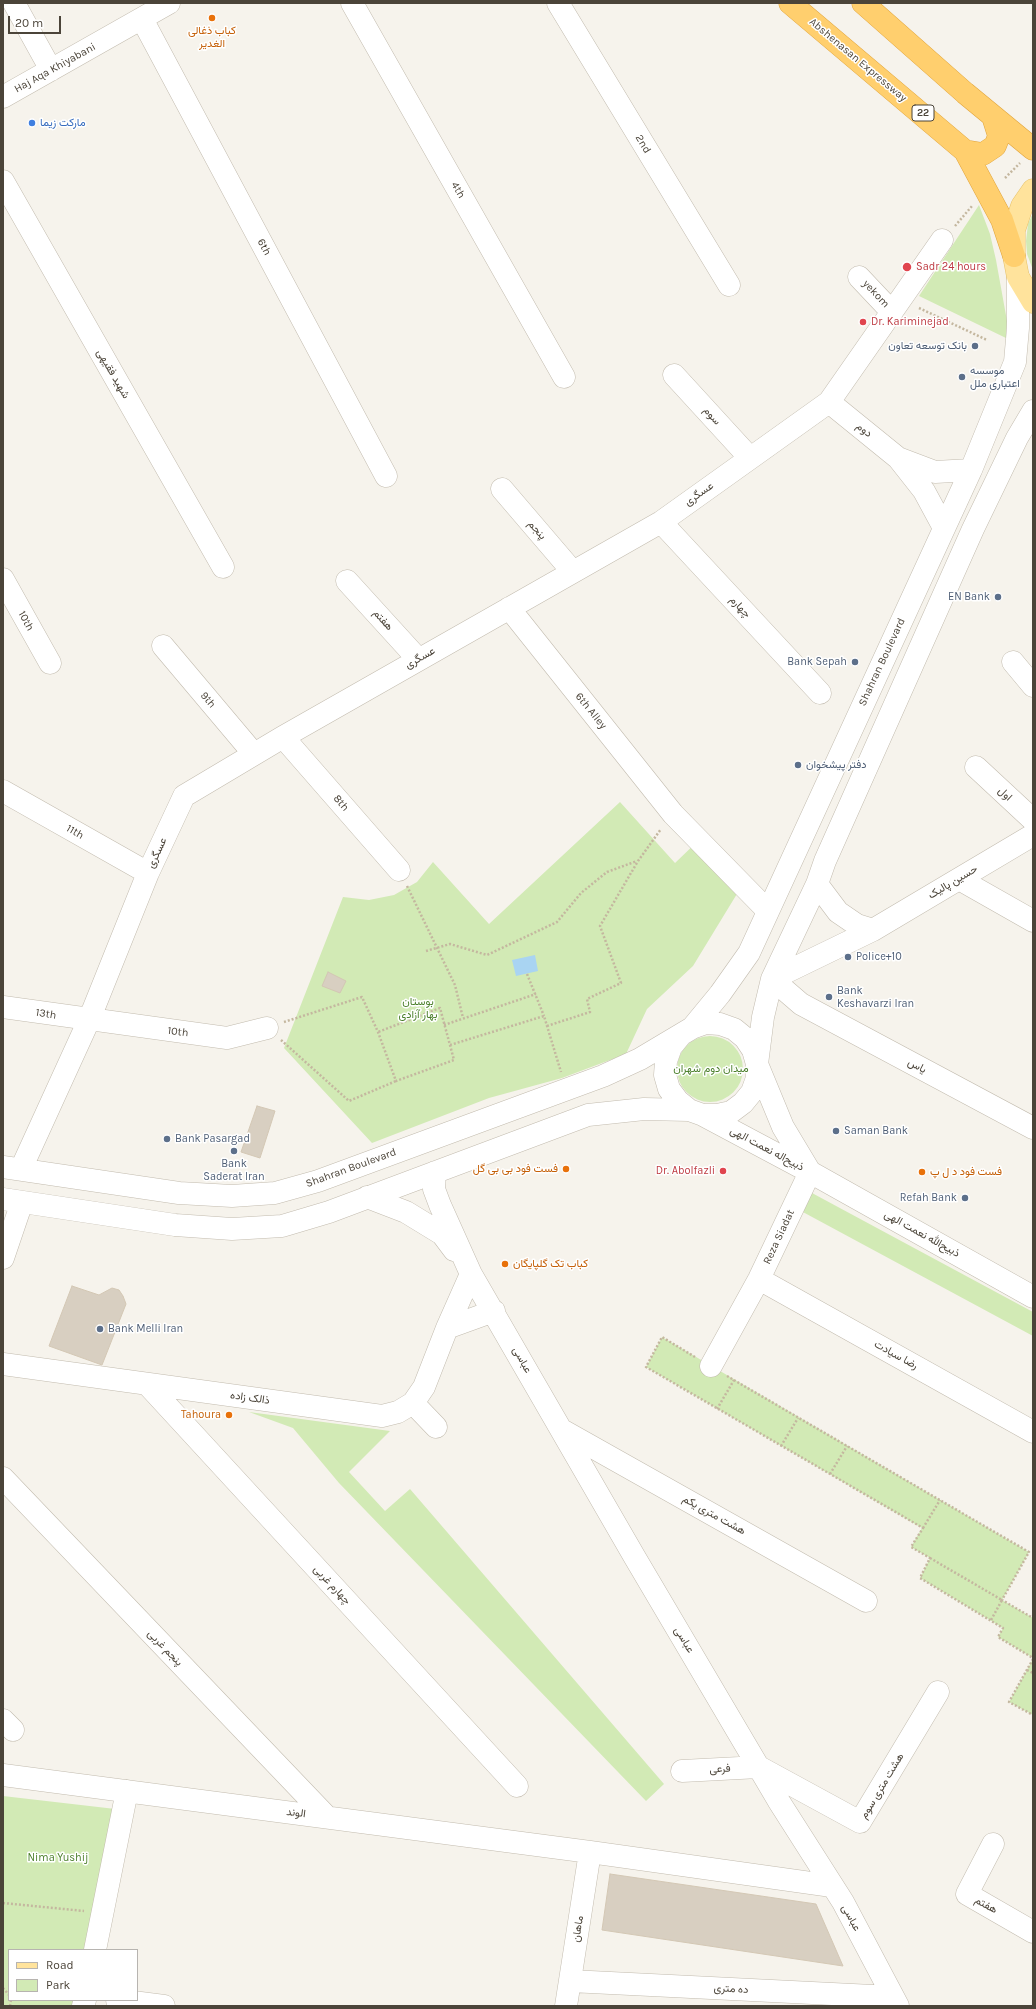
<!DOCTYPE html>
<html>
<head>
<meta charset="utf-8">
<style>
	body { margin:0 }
	#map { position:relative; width:1036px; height:2009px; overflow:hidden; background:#f6f3ec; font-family:Karla,sans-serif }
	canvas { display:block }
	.frame { position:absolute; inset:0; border:4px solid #4b4439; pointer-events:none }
	.legend { position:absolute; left:8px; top:1949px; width:130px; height:52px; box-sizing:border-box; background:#fff; border:1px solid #b7b4b0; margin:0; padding:5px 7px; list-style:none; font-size:12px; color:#4b4439 }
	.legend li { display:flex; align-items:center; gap:8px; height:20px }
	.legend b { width:20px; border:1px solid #b7b4b0 }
	.scale { position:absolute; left:8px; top:16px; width:53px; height:18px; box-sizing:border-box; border:2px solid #4b4439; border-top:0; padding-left:5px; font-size:12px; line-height:14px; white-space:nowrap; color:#4b4439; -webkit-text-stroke:3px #fff; paint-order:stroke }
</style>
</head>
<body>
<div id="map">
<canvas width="1036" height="2009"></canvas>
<div class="frame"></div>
<ul class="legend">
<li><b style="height:5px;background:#ffe39c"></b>Road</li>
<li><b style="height:11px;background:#d2eab5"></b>Park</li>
</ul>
<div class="scale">20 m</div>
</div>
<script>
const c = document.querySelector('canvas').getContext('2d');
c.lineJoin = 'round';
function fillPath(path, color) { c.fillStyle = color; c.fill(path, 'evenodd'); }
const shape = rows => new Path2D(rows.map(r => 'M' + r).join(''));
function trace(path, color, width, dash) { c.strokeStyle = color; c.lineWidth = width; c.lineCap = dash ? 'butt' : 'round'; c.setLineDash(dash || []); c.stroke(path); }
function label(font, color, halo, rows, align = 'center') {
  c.font = font + ' Karla,Vazirmatn,sans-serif'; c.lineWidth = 3; c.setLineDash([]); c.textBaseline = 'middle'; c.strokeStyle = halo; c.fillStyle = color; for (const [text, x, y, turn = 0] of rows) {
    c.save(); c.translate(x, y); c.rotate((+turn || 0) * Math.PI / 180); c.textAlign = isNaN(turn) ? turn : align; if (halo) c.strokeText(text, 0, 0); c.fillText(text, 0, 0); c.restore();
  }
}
fillPath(shape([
	[979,205,990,234,996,260,1007,321,1006,338,919,296],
	[1033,213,1033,270,1027,254,1026,241,1028,224],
	[620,802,675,863,701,838,743,884,693,966,647,1009,626,1054,562,1078,489,1098,372,1143,284,1048,343,897,369,900,394,895,417,882,433,862,489,924],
	'677 1069a33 33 0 1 1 66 0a33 33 0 1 1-66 0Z',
	[812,1193,1033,1312,1033,1336,801,1211],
	[662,1337,1029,1552,1002,1600,1033,1618,1033,1658,998,1637,1003,1628,920,1578,930,1558,911,1547,922,1528,646,1367],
	[249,1412,390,1431,349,1472,385,1511,410,1489,664,1784,646,1801,339,1483,293,1428],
	[1033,1659,1033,1715,1009,1702],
	[3,1796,124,1810,94,1950,9,1950,9,2000,83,2000,82,2006,3,2006]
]), '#d2eab5');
fillPath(shape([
	[535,955,538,971,516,976,512,960]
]), '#a9d4f2');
const building = shape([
	[328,972,346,981,340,993,322,986,328,972],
	[257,1106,275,1111,260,1158,241,1152,257,1106],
	[72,1286,99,1295,112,1288,119,1290,123,1296,126,1304,102,1365,49,1346,72,1286],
	[610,1874,816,1904,843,1966,602,1930,610,1874]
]);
fillPath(building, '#d8cfc1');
trace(building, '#d3c7b4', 1);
const minor = shape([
	[14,3,51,70],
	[352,3,564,377],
	[558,3,729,285],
	[142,19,386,476],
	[3,97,169,3],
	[3,181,223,567],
	[859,277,892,312],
	[674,375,750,458],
	[829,402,898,458,924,491,944,528],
	[898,458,935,472,971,470],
	[502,489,573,572],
	[661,522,820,693],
	[3,579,50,663],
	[347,581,418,659],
	[509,608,673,814,768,911],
	[163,646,254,754],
	[1013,662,1033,686],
	[283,737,399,870],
	[976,767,1033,820],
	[3,791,148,873],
	[1033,835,873,930,772,979,801,1004,1033,1128],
	[959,879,1033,921],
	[817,884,838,912,857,925,873,930],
	[3,1007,227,1038,267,1028],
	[692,1028,720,994,749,953,971,470,1015,362,1018,328,1018,277],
	[703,1115,810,1172,1033,1297],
	[3,1167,179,1193,232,1196,275,1193,318,1181,603,1076,640,1059,692,1028,706,1023,720,1024,734,1029,745,1038,753,1050,757,1064,757,1078,752,1092,743,1103,731,1112,717,1115,703,1115,689,1110,678,1101,669,1089,665,1075,666,1061,671,1047,680,1036],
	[21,1169,89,1020,148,873,184,796,283,737,661,522,829,402,942,240],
	[435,1172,434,1189,440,1205,471,1274,634,1556,778,1800,843,1902,898,2006],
	[810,1172,783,1127,757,1064,763,1017,772,979,817,884,825,861,973,529,1017,438,1033,411],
	[367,1197,406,1212,442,1234,454,1250],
	[3,1199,175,1225,232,1229,282,1226,329,1212,588,1115,644,1109,689,1110],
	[3,1258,22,1202],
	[759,1279,1033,1432],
	[447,1328,494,1311],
	[3,1364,382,1416,398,1412,413,1403,424,1387,447,1328,471,1274],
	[711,1366,759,1279,810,1172],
	[147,1384,517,1786],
	[413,1403,436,1427],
	[562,1430,866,1601],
	[3,1478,327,1817],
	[3,1720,13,1730],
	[682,1771,759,1767,860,1822,938,1692],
	[3,1775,590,1852,832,1886],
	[993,1844,967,1894,1033,1932],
	[95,1950,127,1791],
	[570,1981,893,1997],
	[117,2000,164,2006],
	[83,2006,85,2000],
	[566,2006,590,1852]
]);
const major = shape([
	[1033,190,1022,206,1014,230,1014,256,1018,277,1033,302]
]);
const highway = shape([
	[790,3,965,151,1002,220,1014,256],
	[863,3,965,93,1033,149],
	[965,151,983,154,995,146,999,136,993,117]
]);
trace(minor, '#c2bbae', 23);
trace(major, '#e6c16a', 23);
trace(highway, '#e0a43c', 23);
trace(shape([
	[1005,178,1020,163],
	[955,226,972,206],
	[919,308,987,340],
	[407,886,455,985,463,1018],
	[426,951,450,944,487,955,557,922,581,893,607,872,637,861],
	[527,974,544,1016],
	[284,1022,362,997,378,1032,396,1081,454,1060,440,1008,378,1032],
	[444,1025,536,994],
	[547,1026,590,1012,587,999,621,983,600,926,638,861,661,829],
	[281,1040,349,1101,396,1081],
	[450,1045,544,1016,561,1072],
	[695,1357,662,1337,646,1367,923,1528,911,1547,930,1558,920,1578,1003,1628,998,1637,1033,1658],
	[727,1376,1029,1552,1002,1600,1033,1618],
	[717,1409,734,1380],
	[781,1446,798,1418],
	[830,1474,847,1446],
	[923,1528,940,1500],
	[930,1558,1002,1600,991,1620],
	[1033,1659,1009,1702,1033,1715],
	[1027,1670,1033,1673],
	[3,1903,84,1911],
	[3,1988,9,1995],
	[10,2006,11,2000]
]), '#c4b79f', 2.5, [2, 2]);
trace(minor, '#fff', 22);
trace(major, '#ffe39c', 22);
trace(highway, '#ffcf6e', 22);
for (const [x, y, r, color] of [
	[212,18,4,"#e8710a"],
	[32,123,4,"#3f7fe0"],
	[907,267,5,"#e0444e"],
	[863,322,4,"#e0444e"],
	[975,346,4,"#5c6f8a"],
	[962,377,4,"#5c6f8a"],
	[998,597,4,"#5c6f8a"],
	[855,662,4,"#5c6f8a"],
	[798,765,4,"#5c6f8a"],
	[848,957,4,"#5c6f8a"],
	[829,997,4,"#5c6f8a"],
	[836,1131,4,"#5c6f8a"],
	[167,1139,4,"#5c6f8a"],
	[234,1151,4,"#5c6f8a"],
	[566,1169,4,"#e8710a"],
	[723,1171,4,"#e0444e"],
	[922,1172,4,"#e8710a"],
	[965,1198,4,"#5c6f8a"],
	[505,1264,4,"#e8710a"],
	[100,1329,4,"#5c6f8a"],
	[229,1415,4,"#e8710a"]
]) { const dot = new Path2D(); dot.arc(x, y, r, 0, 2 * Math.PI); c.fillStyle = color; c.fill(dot); trace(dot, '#fff', 1.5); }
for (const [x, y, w] of [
	[923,113,22]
]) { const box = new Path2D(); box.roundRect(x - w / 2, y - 8, w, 16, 3); c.fillStyle = '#fff'; c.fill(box); trace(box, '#4b4439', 1); }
label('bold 10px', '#4b4439', null, [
	["22",923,113]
]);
label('11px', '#c56008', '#fff', [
	["کباب ذغالی",212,31,"center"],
	["الغدیر",212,44,"center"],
	["فست فود بی بی گل",558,1169],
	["فست فود د ل پ",930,1172,"left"],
	["کباب تک گلپایگان",513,1264,"left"],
	["Tahoura",221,1415]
], 'right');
label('11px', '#4b4439', '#fff', [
	["Abshenasan Expressway",858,60,40],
	["Haj Aqa Khiyabani",55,68,-29],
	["2nd",643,144,59],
	["4th",458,190,60],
	["6th",264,247,62],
	["yekom",876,294,47],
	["شهید فقیهی",113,374,60],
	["سوم",712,416,48],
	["دوم",864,430,39],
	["عسگری",699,494,-35],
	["پنجم",537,530,49],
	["چهارم",740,607,47],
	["هفتم",383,620,48],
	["10th",26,621,61],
	["عسگری",420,658,-30],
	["Shahran Boulevard",882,662,-65],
	["9th",208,700,50],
	["6th Alley",591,711,51],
	["اول",1005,794,43],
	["8th",341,803,49],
	["11th",75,832,30],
	["عسگری",157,853,-65],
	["حسین پالیک",953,882,-31],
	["13th",46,1014,9],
	["10th",178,1032,7],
	["یاس",917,1066,28],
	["ذبیح‌اله نعمت الهی",767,1149,28],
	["Shahran Boulevard",351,1168,-20],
	["ذبیح‌الله نعمت الهی",922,1234,29],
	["Reza Siadat",779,1237,-65],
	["رضا سیادت",896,1355,29],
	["عباسی",522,1360,61],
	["ذالک زاده",250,1398,8],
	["هشت متری یکم",714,1515,29],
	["چهارم غربی",332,1585,47],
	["عباسی",684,1640,59],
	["پنجم غربی",165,1648,46],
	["فرعی",720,1769,-3],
	["هشت متری سوم",882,1786,-59],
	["الوند",296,1813,7],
	["هفتم",986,1905,29],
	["عباسی",851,1918,62],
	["ماهان",578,1929,-81],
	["ده متری",731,1989,3]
]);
label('11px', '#366cbe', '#fff', [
	["مارکت زیما",40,123]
], 'left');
label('11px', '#be3a42', '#fff', [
	["Sadr 24 hours",916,267],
	["Dr. Kariminejad",871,322],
	["Dr. Abolfazli",715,1171,"right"]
], 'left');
label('11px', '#4e5e75', '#fff', [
	["بانک توسعه تعاون",967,346,"right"],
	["موسسه",970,371],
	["اعتباری ملل",970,384],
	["EN Bank",990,597,"right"],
	["Bank Sepah",847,662,"right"],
	["دفتر پیشخوان",806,765],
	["Police+10",856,957],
	["Bank",837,991],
	["Keshavarzi Iran",837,1004],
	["Saman Bank",844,1131],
	["Bank Pasargad",175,1139],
	["Bank",234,1164,"center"],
	["Saderat Iran",234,1177,"center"],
	["Refah Bank",957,1198,"right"],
	["Bank Melli Iran",108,1329]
], 'left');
label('11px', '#4a7f2a', '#fff', [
	["بوستان",418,1002],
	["بهار آزادی",418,1015],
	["میدان دوم شهران",711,1069],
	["Nima Yushij",58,1858]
]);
</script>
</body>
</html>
